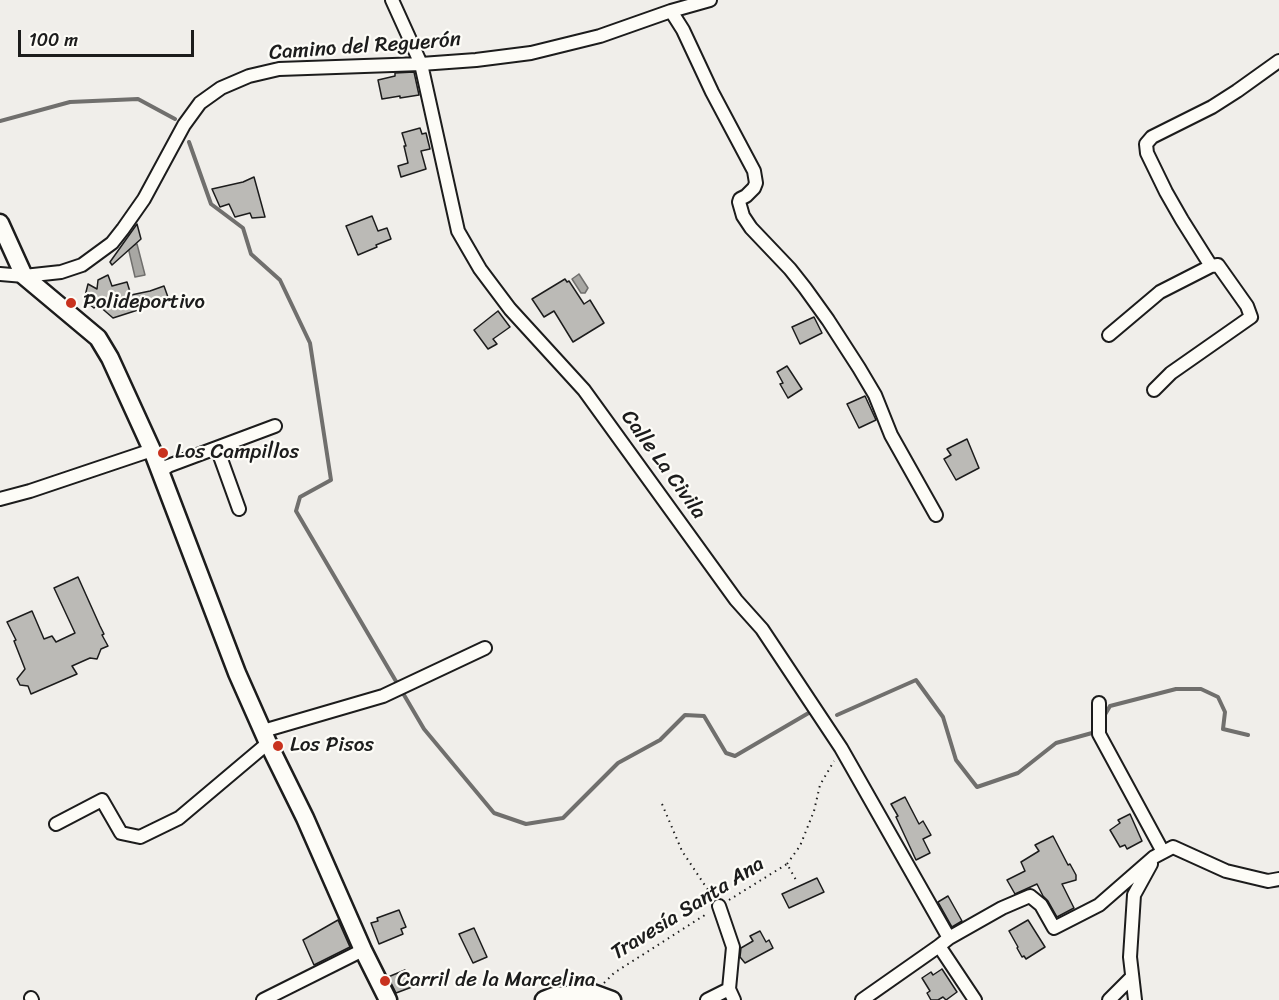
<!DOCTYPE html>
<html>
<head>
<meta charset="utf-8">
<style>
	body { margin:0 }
	#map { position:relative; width:1279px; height:1000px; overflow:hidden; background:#f0eeea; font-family:Sriracha,sans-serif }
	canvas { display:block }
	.scale { position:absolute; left:18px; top:30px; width:176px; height:27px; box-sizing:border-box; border:3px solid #1c1c1c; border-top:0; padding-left:8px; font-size:18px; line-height:21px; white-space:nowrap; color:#1c1c1c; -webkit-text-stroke:4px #fdfcf7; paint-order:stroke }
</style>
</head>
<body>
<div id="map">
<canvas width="1279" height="1000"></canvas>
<div class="scale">100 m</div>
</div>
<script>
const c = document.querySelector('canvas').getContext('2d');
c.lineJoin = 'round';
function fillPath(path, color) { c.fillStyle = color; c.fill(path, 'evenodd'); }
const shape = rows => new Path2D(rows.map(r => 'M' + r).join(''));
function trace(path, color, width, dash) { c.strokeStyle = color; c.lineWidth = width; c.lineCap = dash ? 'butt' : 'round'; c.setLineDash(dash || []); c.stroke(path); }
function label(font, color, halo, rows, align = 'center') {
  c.font = font + ' Sriracha,sans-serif'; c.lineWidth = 4.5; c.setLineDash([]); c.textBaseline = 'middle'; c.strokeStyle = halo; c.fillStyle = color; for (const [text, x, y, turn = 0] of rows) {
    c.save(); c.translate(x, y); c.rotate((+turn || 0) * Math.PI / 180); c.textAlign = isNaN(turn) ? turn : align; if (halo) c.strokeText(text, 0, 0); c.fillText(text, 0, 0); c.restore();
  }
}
const water = shape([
	[137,244,145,275,135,277,128,247,137,244],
	[579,274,588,288,585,293,581,293,572,279,579,274]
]);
fillPath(water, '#a8a7a3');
trace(water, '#706f6d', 1.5);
trace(shape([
	[0,121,70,102,138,99,175,119],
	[189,142,211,204,243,228,251,254,280,280,310,343,331,480,300,497,296,511,424,729,494,813,526,824,563,818,618,763,660,740,685,715,704,716,726,753,735,756,812,711],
	[837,715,916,680,943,717,956,760,977,787,1018,773,1056,743,1092,733,1095,729],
	[1103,718,1110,706,1176,689,1201,689,1218,697,1225,712,1223,729,1248,735]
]), '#706f6d', 4);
const building = shape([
	[414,72,419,95,400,98,400,96,382,99,378,80,395,76,395,73,414,72],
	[420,128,422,134,426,133,430,149,421,151,426,169,401,177,398,166,408,163,404,146,406,146,402,133,420,128],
	[254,177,265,217,252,218,250,213,235,217,229,204,220,207,212,189,243,182,254,177],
	[372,216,378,231,387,228,391,239,376,245,377,247,358,255,346,226,372,216],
	[137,224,141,239,112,265,110,262,137,224],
	[108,275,112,286,127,282,131,295,150,291,164,286,169,300,113,318,98,305,94,308,89,304,87,297,85,296,88,284,97,289,98,280,108,275],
	[565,279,567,282,569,281,584,304,590,300,604,323,573,342,554,311,544,317,532,299,565,279],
	[498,311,510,327,493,339,497,344,488,349,474,330,498,311],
	[814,317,822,333,800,344,792,327,814,317],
	[787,366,802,389,788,398,780,384,783,383,777,372,787,366],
	[865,396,876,420,859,428,847,404,865,396],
	[967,439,979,468,956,480,944,459,951,455,947,449,967,439],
	[78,577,100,626,104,634,102,635,108,646,101,649,97,659,90,658,72,666,77,674,31,694,28,686,20,685,17,679,25,669,14,641,16,640,7,622,32,611,44,639,52,636,56,642,75,633,54,588,78,577],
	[905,797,919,824,923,821,931,835,923,839,930,853,916,860,896,817,898,816,891,804,905,797],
	[1130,814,1142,841,1127,849,1125,845,1120,847,1110,830,1120,823,1118,820,1130,814],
	[1053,836,1068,865,1070,864,1076,875,1076,880,1062,884,1074,908,1057,917,1048,901,1043,896,1037,884,1015,894,1007,880,1025,871,1021,862,1039,851,1035,845,1053,836],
	[817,878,824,892,789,908,782,894,817,878],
	[948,896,962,921,952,927,938,902,948,896],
	[399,910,406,927,401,929,403,934,379,944,371,923,378,921,377,918,399,910],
	[338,920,350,947,314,965,303,940,338,920],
	[1028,920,1045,947,1026,959,1024,956,1022,957,1017,948,1018,947,1009,931,1028,920],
	[474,928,487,957,473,963,459,934,474,928],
	[760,931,766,942,769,940,773,948,745,963,740,957,741,948,753,941,750,936,760,931],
	[942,969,957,992,946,1000,943,997,938,1000,931,1000,927,993,930,991,922,978,931,972,933,975,942,969],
	[405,970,412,987,396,993,388,977,405,970]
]);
fillPath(building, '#bbbab6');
trace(building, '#1c1c1c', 1.5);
const street = shape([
	[392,0,421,64,458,231,480,269,510,309,584,390,736,600,762,629,841,748,949,938],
	[671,11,683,30,712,92,754,171,756,183,754,188,746,196,740,199,739,202,743,216,751,228,790,269,805,288,828,320,859,368,875,395,891,435,936,515],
	[0,274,24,276,61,272,82,265,112,243,123,229,144,199,184,125,200,103,221,88,249,76,279,69,421,64,476,60,531,53,600,36,671,11,710,0],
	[1109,335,1160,292,1211,266],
	[1154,390,1171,373,1251,317,1247,306,1218,265,1211,266,1182,220,1166,192,1147,153,1146,144,1152,137,1212,107,1237,91,1279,61],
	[217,448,239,509],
	[161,471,168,466,275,426],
	[0,499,30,491,152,450],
	[1099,703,1099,734,1163,852],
	[263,731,383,696,485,648],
	[56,824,102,800,121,833,140,837,179,818,268,743],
	[719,906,733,947,729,989,734,1000],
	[939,946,975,1000],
	[31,998,32,1000],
	[263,1000,363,950],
	[707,1000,729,989],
	[862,1000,939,946,949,938,1002,908,1030,896,1041,905,1054,928,1099,905,1154,857,1173,847,1226,871,1268,881,1279,879],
	[1109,1000,1132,977],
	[1135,1000,1130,957,1134,895,1151,864]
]);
const secondary = shape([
	[0,223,24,276,98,338,110,358,152,450,237,673,268,743,305,818,363,950,388,1000],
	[544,1000,554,996,593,993,612,1000]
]);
trace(street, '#1c1c1c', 16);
trace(secondary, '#1c1c1c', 21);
trace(shape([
	[662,804,682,851,712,896],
	[787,864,800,846,814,811,820,785,834,761],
	[729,900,787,864,796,880],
	[604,983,614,973,708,913]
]), '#1c1c1c', 2, [1.5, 4.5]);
trace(street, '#fdfcf7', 12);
trace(secondary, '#fdfcf7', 16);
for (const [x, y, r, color] of [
	[71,303,6,"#c8321e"],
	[163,453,6,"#c8321e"],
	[278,746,6,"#c8321e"],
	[385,981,6,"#c8321e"]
]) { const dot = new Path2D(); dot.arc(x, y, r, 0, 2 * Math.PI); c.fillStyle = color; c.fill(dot); trace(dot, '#fdfcf7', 2); }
label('21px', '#1c1c1c', '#fdfcf7', [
	["Camino del Reguerón",365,47,-4],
	["Calle La Civila",663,465,54],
	["Travesía Santa Ana",688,909,-32]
]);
label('21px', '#1c1c1c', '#fdfcf7', [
	["Polideportivo",83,303],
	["Los Campillos",175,453],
	["Los Pisos",290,746],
	["Carril de la Marcelina",397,981]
], 'left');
</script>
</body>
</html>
